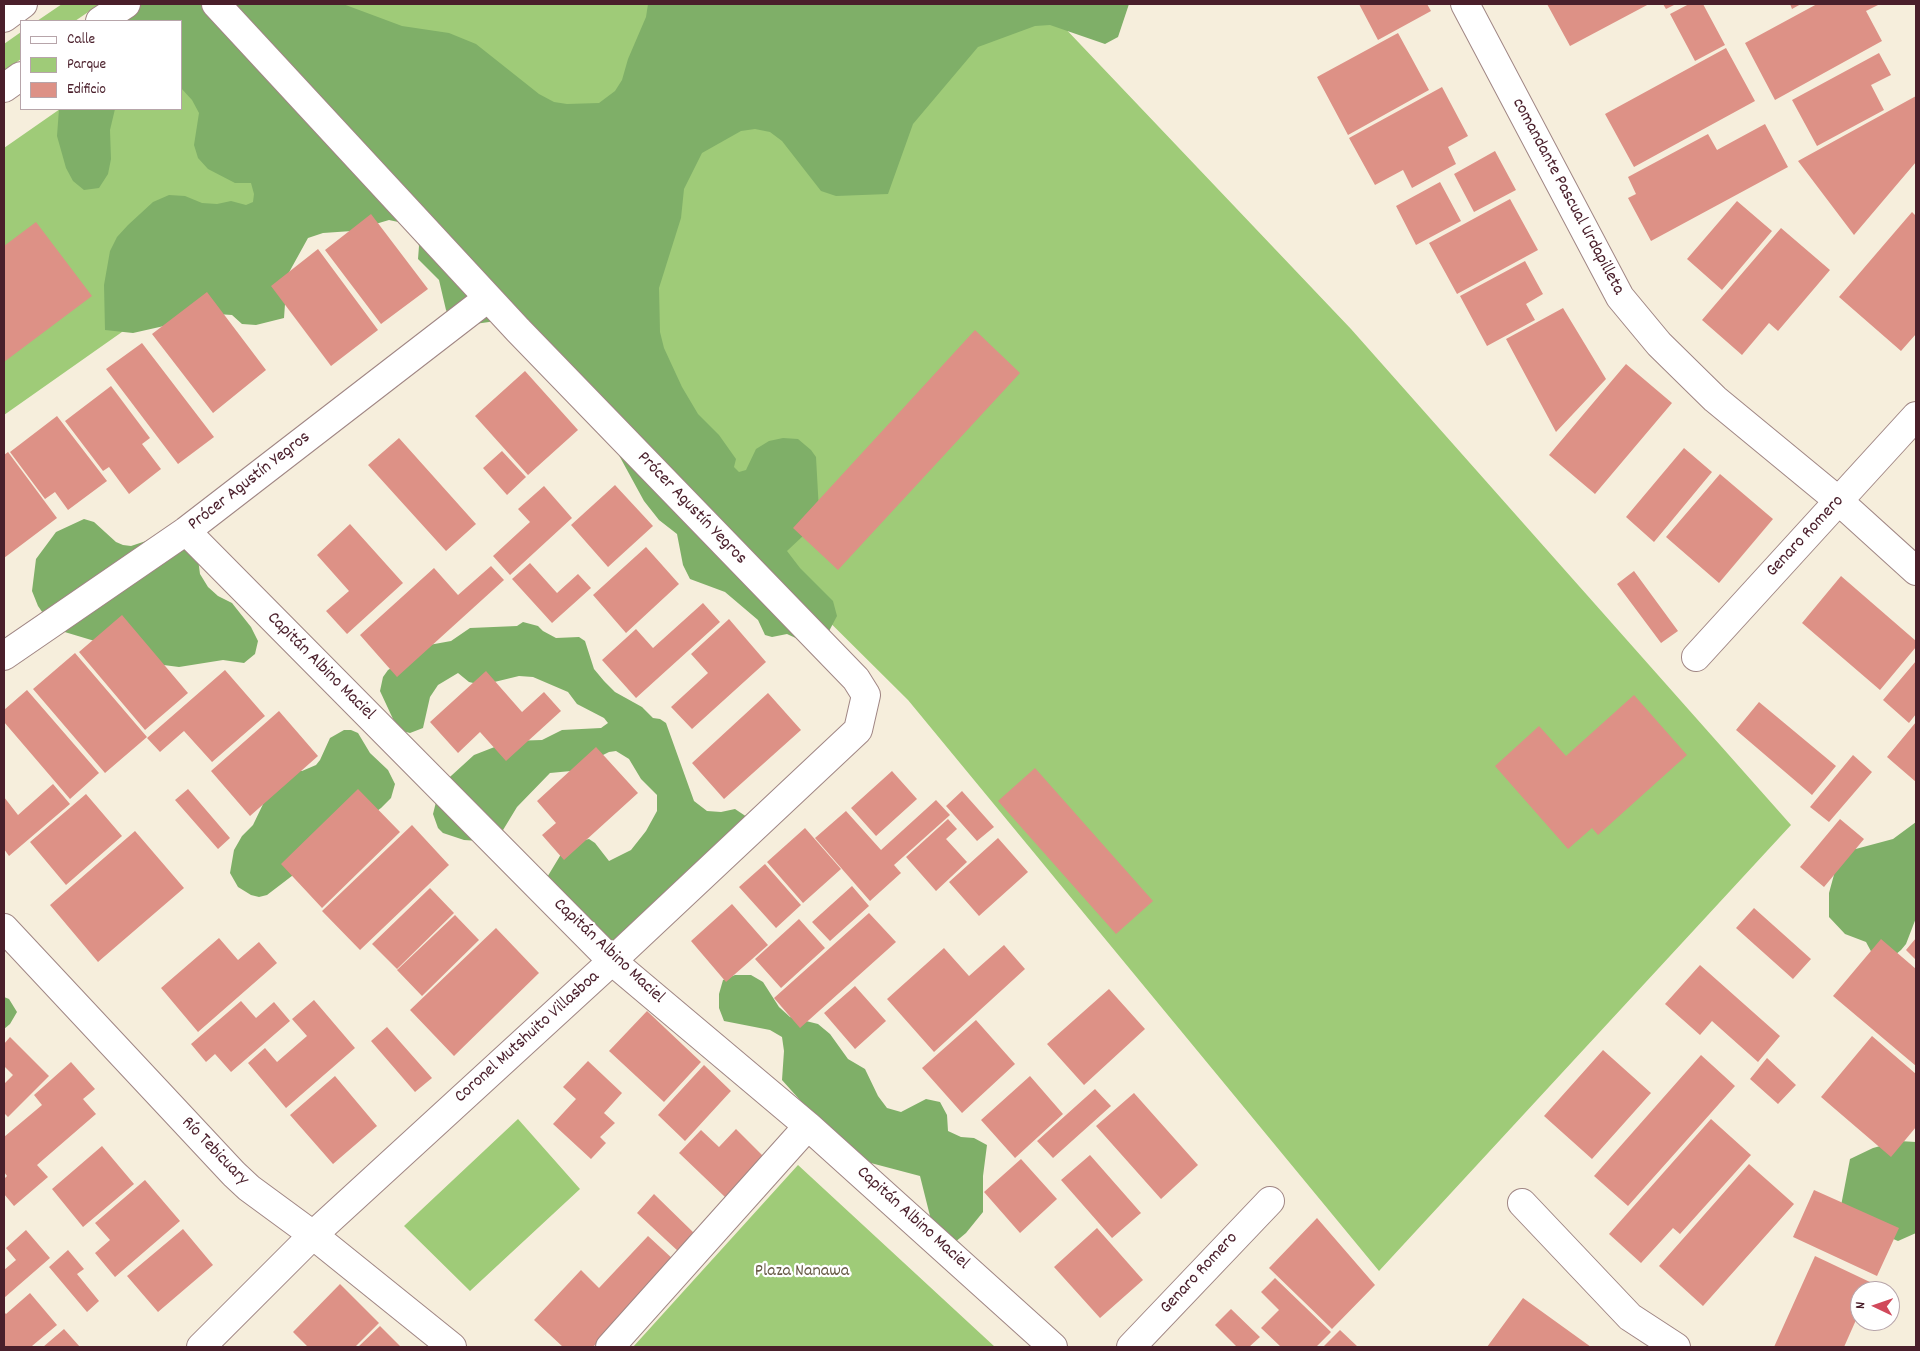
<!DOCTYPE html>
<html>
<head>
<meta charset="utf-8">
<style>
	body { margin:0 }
	#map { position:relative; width:1920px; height:1351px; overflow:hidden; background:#f6eedc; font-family:Dekko,sans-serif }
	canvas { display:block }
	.frame { position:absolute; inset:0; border:5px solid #4a1f2b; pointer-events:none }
	.legend { position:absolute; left:20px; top:20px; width:162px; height:90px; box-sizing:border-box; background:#fff; border:1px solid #b7a5aa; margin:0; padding:6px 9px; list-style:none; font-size:15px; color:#4a1f2b }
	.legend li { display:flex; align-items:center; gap:10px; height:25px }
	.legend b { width:25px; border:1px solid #b7a5aa }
	.north { position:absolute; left:1850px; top:1281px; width:50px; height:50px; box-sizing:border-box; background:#fff; border:1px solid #b7a5aa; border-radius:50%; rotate:273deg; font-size:14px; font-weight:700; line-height:20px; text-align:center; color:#4a1f2b }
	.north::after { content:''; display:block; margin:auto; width:18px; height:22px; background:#d1495b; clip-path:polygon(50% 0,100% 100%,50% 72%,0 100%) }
</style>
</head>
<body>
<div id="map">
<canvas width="1920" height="1351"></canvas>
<div class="frame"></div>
<ul class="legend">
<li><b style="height:6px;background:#fff"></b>Calle</li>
<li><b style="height:14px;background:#9fcb78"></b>Parque</li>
<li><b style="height:14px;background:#dd9186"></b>Edificio</li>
</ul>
<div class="north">N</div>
</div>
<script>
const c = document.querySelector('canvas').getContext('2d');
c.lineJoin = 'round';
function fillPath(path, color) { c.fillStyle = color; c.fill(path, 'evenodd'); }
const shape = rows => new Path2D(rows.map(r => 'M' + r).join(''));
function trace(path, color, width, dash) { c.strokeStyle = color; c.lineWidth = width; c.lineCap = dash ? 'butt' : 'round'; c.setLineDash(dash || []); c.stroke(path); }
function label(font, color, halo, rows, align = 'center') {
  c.font = font + ' Dekko,sans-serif'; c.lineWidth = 4.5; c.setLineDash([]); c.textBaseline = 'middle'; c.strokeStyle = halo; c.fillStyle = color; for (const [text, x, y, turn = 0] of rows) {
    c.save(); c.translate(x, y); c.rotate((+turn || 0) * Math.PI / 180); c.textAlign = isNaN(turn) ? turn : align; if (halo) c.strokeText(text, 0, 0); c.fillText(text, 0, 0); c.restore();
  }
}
fillPath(shape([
	[62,4,100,4,75,21,37,21],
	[211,4,1042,4,1351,329,1791,825,1379,1271,908,700,365,161,4,415,4,148,60,109,181,109,181,24],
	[21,32,21,59,4,71,4,44],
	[518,1119,580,1189,470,1291,404,1226],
	[798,1165,995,1347,633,1347]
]), '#9fcb78');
fillPath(shape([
	[114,4,343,4,402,26,449,33,476,44,539,94,554,102,567,104,599,103,615,91,622,80,628,59,646,17,648,4,1129,4,1118,37,1105,44,1050,25,1035,26,978,47,913,124,888,194,836,196,821,191,782,141,770,132,755,129,741,131,702,153,684,189,681,218,659,288,660,332,664,348,682,387,698,414,719,435,736,459,734,467,739,472,746,470,756,449,769,441,783,438,798,439,811,450,816,457,819,511,804,535,787,551,800,568,833,601,837,616,827,635,800,640,787,634,772,637,765,635,758,620,725,592,690,579,683,565,677,534,659,520,644,501,615,448,496,321,468,325,454,323,446,310,439,280,418,259,419,246,415,232,403,223,389,220,352,231,323,233,308,238,287,276,284,318,256,325,242,324,232,315,217,314,133,333,105,330,104,285,110,251,117,237,128,225,153,202,169,195,185,196,202,203,217,204,231,201,246,205,253,202,254,194,251,183,235,183,208,169,198,158,194,145,199,113,192,100,181,88,181,21,96,21],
	[59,109,115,109,110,130,111,159,108,174,99,188,84,190,73,181,66,168,57,136],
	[84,519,94,522,116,542,123,545,131,546,155,538,197,552,200,574,208,587,218,596,232,603,251,627,258,641,255,654,244,663,223,660,179,667,125,660,108,645,58,630,52,626,38,606,32,591,36,559,56,532],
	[523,622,538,626,543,631,556,638,579,637,585,641,594,669,604,681,615,692,642,707,653,718,660,719,666,723,694,801,707,811,721,812,735,809,747,817,746,832,609,945,543,884,563,851,575,842,589,839,595,843,609,861,631,850,646,831,657,811,657,795,641,779,629,759,616,751,609,752,571,771,550,773,517,807,500,835,479,841,464,840,443,833,438,828,433,814,440,786,474,755,510,741,542,740,562,730,601,728,608,723,604,718,577,704,568,692,533,677,519,676,482,685,469,682,458,673,438,685,430,697,423,728,410,733,402,731,393,719,380,691,383,677,388,670,429,645,451,641,470,628,517,626],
	[344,730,351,730,358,733,370,753,388,770,395,784,391,798,381,808,267,895,259,897,251,895,238,887,230,873,234,850,242,836,253,825,266,798,294,770,302,771,316,765,320,760,330,738],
	[1916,822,1916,918,1906,944,1901,950,1895,955,1873,955,1866,942,1845,934,1829,917,1829,893,1838,860,1852,850,1893,839],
	[735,975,751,975,763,982,779,1007,790,1017,818,1024,830,1034,848,1059,865,1069,878,1096,887,1108,901,1112,926,1099,940,1102,947,1115,948,1131,961,1137,974,1138,987,1145,983,1176,983,1212,966,1233,954,1243,932,1224,920,1176,867,1162,841,1146,782,1080,784,1051,782,1037,770,1030,724,1021,719,1008,719,994,723,980],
	[4,997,9,999,17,1012,10,1024,4,1029],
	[1899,1141,1916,1142,1916,1233,1898,1241,1839,1216,1850,1159,1873,1148]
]), '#7faf68');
fillPath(shape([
	[1359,4,1427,4,1431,11,1378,40],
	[1547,4,1649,4,1570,46],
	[1663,4,1676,4,1666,9],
	[1689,4,1703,4,1725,45,1695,61,1670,14],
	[1790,4,1801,4,1792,9],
	[1817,4,1880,4,1866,11,1882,41,1775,100,1745,43],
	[1398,33,1429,90,1348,135,1317,77],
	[1726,48,1755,101,1634,167,1605,114],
	[1879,53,1891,75,1871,85,1884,110,1817,146,1792,100],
	[1442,87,1468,136,1448,147,1456,164,1412,188,1403,170,1375,185,1349,138],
	[1916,96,1916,162,1854,235,1798,161],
	[1765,124,1788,167,1651,241,1628,198,1636,194,1628,177,1708,134,1717,150],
	[1495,151,1516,190,1474,212,1454,174],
	[1440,182,1461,221,1416,245,1396,206],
	[1510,199,1538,250,1457,294,1429,243],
	[1737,201,1772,231,1722,290,1687,259],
	[1912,212,1916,216,1916,334,1901,351,1839,297],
	[371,214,428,289,381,324,325,250],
	[36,222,92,296,4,362,4,246],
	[1781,228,1830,270,1778,331,1769,323,1742,355,1702,320],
	[318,249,378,330,331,366,271,286],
	[1525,261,1543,294,1526,304,1535,320,1487,346,1460,296],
	[207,292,266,370,213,413,152,334],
	[1563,308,1606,379,1556,432,1506,339],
	[975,330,1020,373,838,570,793,528],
	[142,343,214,437,178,464,106,369],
	[1626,364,1672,403,1595,494,1549,455],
	[525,371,578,430,528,475,475,416],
	[111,386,150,438,142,444,161,469,129,494,109,467,103,471,65,421],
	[57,416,107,481,68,510,55,492,45,499,10,452],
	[399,438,476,524,446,551,368,465],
	[1684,448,1712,472,1654,542,1626,517],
	[502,451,526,477,507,495,483,468],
	[8,452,57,518,4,558,4,455],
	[1720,474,1773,519,1719,583,1666,537],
	[615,485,653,526,608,567,571,525],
	[544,486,572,518,510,575,493,556,530,522,518,509],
	[350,524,403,583,347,634,326,611,349,591,317,555],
	[646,547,679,584,626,633,593,595],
	[530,563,557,593,578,574,591,588,552,623,512,579],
	[491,566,504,580,397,677,360,635,434,568,458,595],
	[1634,571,1678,631,1661,643,1617,584],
	[1841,576,1916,641,1916,647,1880,690,1802,623],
	[703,603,720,622,636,698,602,660,636,629,653,648],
	[122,615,188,693,145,730,79,652],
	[729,619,766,662,692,729,671,707,708,673,691,654],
	[75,653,147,737,105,773,33,689],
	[1916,661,1916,714,1909,723,1883,700],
	[225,670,265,716,212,762,184,731,160,752,147,738],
	[486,671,522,712,544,692,561,711,506,761,480,732,458,753,430,722],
	[27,690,99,773,70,799,4,722,4,710],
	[768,693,801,730,724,799,692,763],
	[1634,695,1687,755,1598,835,1592,828,1568,849,1495,766,1539,726,1566,756],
	[1759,702,1836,766,1812,795,1736,730],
	[279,711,318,756,250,816,211,771],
	[1916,722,1916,782,1887,757],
	[596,747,638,793,564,860,542,835,556,823,537,801],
	[1853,755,1872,772,1829,822,1810,807],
	[1035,768,1153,901,1116,934,998,801],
	[892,771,917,799,876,836,851,808],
	[53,784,70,804,9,856,4,849,4,797,18,815],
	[188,789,230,838,218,849,175,800],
	[358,789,400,832,322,908,281,864],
	[962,791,994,827,977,841,946,806],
	[86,794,122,836,66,885,30,842],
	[936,800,950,815,894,865,901,873,870,901,815,838,846,811,881,850],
	[948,819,957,829,946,839,967,862,936,891,906,857],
	[1840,819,1864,839,1824,887,1800,867],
	[412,825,449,865,360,950,322,911],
	[805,828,841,869,803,903,767,862],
	[135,831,184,888,98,962,50,905],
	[998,838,1028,872,979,916,949,882],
	[765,864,801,905,776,928,739,887],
	[852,886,869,906,830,941,812,922],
	[430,888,454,913,397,969,372,944],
	[732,904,768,945,726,982,691,941],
	[1754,908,1811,959,1793,979,1736,928],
	[869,913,896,942,800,1028,774,998],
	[455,915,479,940,422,996,397,970],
	[799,919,825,948,781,988,755,959],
	[496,928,539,973,454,1056,410,1010],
	[219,938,238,960,259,942,277,963,198,1032,161,988],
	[1916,938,1916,960,1906,950],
	[1881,939,1916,969,1916,1066,1833,996],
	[1004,945,1025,969,934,1052,887,999,944,948,969,976],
	[1700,965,1780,1036,1758,1062,1712,1021,1700,1035,1665,1004],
	[855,986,886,1021,855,1049,824,1013],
	[1109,989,1145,1029,1084,1085,1047,1044],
	[314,1000,355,1048,286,1108,248,1063,265,1048,277,1062,307,1036,292,1019],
	[241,1001,256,1018,274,1002,290,1021,231,1072,215,1054,206,1062,191,1044],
	[647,1011,701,1062,664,1102,609,1051],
	[976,1020,1015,1064,962,1113,922,1068],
	[387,1027,432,1078,415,1092,371,1041],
	[1872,1036,1916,1074,1916,1127,1891,1157,1821,1097],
	[10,1037,49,1076,8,1117,4,1113,4,1084,13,1075,4,1066,4,1044],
	[1603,1050,1651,1093,1592,1159,1544,1116],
	[1701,1055,1735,1086,1628,1206,1594,1176],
	[1767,1058,1796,1085,1778,1104,1750,1079],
	[588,1061,622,1093,604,1113,615,1123,600,1137,606,1143,591,1159,553,1124,576,1099,563,1087],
	[71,1062,95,1089,83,1099,96,1114,37,1165,48,1177,14,1206,4,1194,4,1179,7,1176,4,1172,4,1137,42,1105,34,1095],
	[704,1065,731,1091,685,1141,658,1115],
	[335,1076,377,1126,333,1164,290,1115],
	[1030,1076,1063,1114,1015,1158,981,1120],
	[1095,1089,1111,1106,1053,1158,1037,1141],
	[1134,1093,1198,1165,1161,1199,1096,1126],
	[1711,1119,1751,1155,1680,1234,1673,1228,1641,1263,1609,1234],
	[736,1129,763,1156,725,1197,679,1153,701,1130,719,1147],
	[102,1146,134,1184,83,1227,52,1189],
	[1090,1155,1141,1213,1112,1238,1061,1180],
	[1021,1159,1057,1199,1020,1233,984,1192],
	[1749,1164,1794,1204,1703,1306,1659,1266],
	[145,1180,180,1221,115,1277,95,1253,110,1240,95,1223],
	[1814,1190,1899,1228,1877,1276,1793,1237],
	[654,1194,695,1234,679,1252,637,1213],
	[1317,1218,1375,1285,1332,1329,1269,1268],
	[1097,1228,1143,1280,1100,1318,1054,1267],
	[183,1229,213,1265,158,1312,127,1276],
	[26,1230,50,1258,4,1298,4,1270,16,1260,6,1248],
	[648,1236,674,1260,593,1347,563,1347,534,1320,581,1270,599,1288],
	[68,1250,84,1269,77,1274,99,1301,87,1312,49,1267],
	[1815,1256,1872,1283,1869,1291,1860,1291,1860,1311,1844,1347,1774,1347],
	[1275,1278,1331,1332,1316,1347,1281,1347,1261,1328,1279,1310,1261,1292],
	[340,1284,379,1323,355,1347,308,1347,293,1332],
	[30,1293,57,1325,32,1346,34,1347,4,1347,4,1312,6,1314],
	[1523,1298,1591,1347,1487,1347],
	[1231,1309,1260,1337,1249,1347,1237,1347,1215,1325],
	[380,1326,401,1347,358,1347],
	[64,1329,80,1347,43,1347],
	[1340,1330,1358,1347,1323,1347]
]), '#dd9186');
const minor = shape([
	[1465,4,1620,297,1659,344,1715,399,1840,502,1916,571],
	[186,531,612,961,808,1126,1053,1347],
	[4,656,186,531,488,298],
	[1696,657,1916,416],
	[4,928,234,1174,249,1188,313,1235,452,1347],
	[1522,1203,1630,1317,1676,1347],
	[201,1347,313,1235,612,961,858,730,866,695,856,679,518,330,216,4],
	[610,1347,808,1126],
	[1131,1347,1270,1201]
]);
const major = shape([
	[4,18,23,4],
	[100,21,126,4],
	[4,88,21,76]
]);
trace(minor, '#a08684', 30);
trace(major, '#a08684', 30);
trace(minor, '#fff', 28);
trace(major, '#fff', 28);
label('18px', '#4a1f2b', '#fff', [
	["comandante Pascual Urdapilleta",1567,197,62],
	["Prócer Agustín Yegros",250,482,-38],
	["Prócer Agustín Yegros",691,509,46],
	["Genaro Romero",1806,537,-47],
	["Capitán Albino Maciel",320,667,45],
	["Capitán Albino Maciel",608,952,43],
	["Coronel Mutshuito Villasboa",528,1038,-42],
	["Río Tebicuary",214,1152,46],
	["Capitán Albino Maciel",912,1219,42],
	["Genaro Romero",1200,1274,-47]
]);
label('18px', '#685b46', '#fff', [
	["Plaza Nanawa",802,1273]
]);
</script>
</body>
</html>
